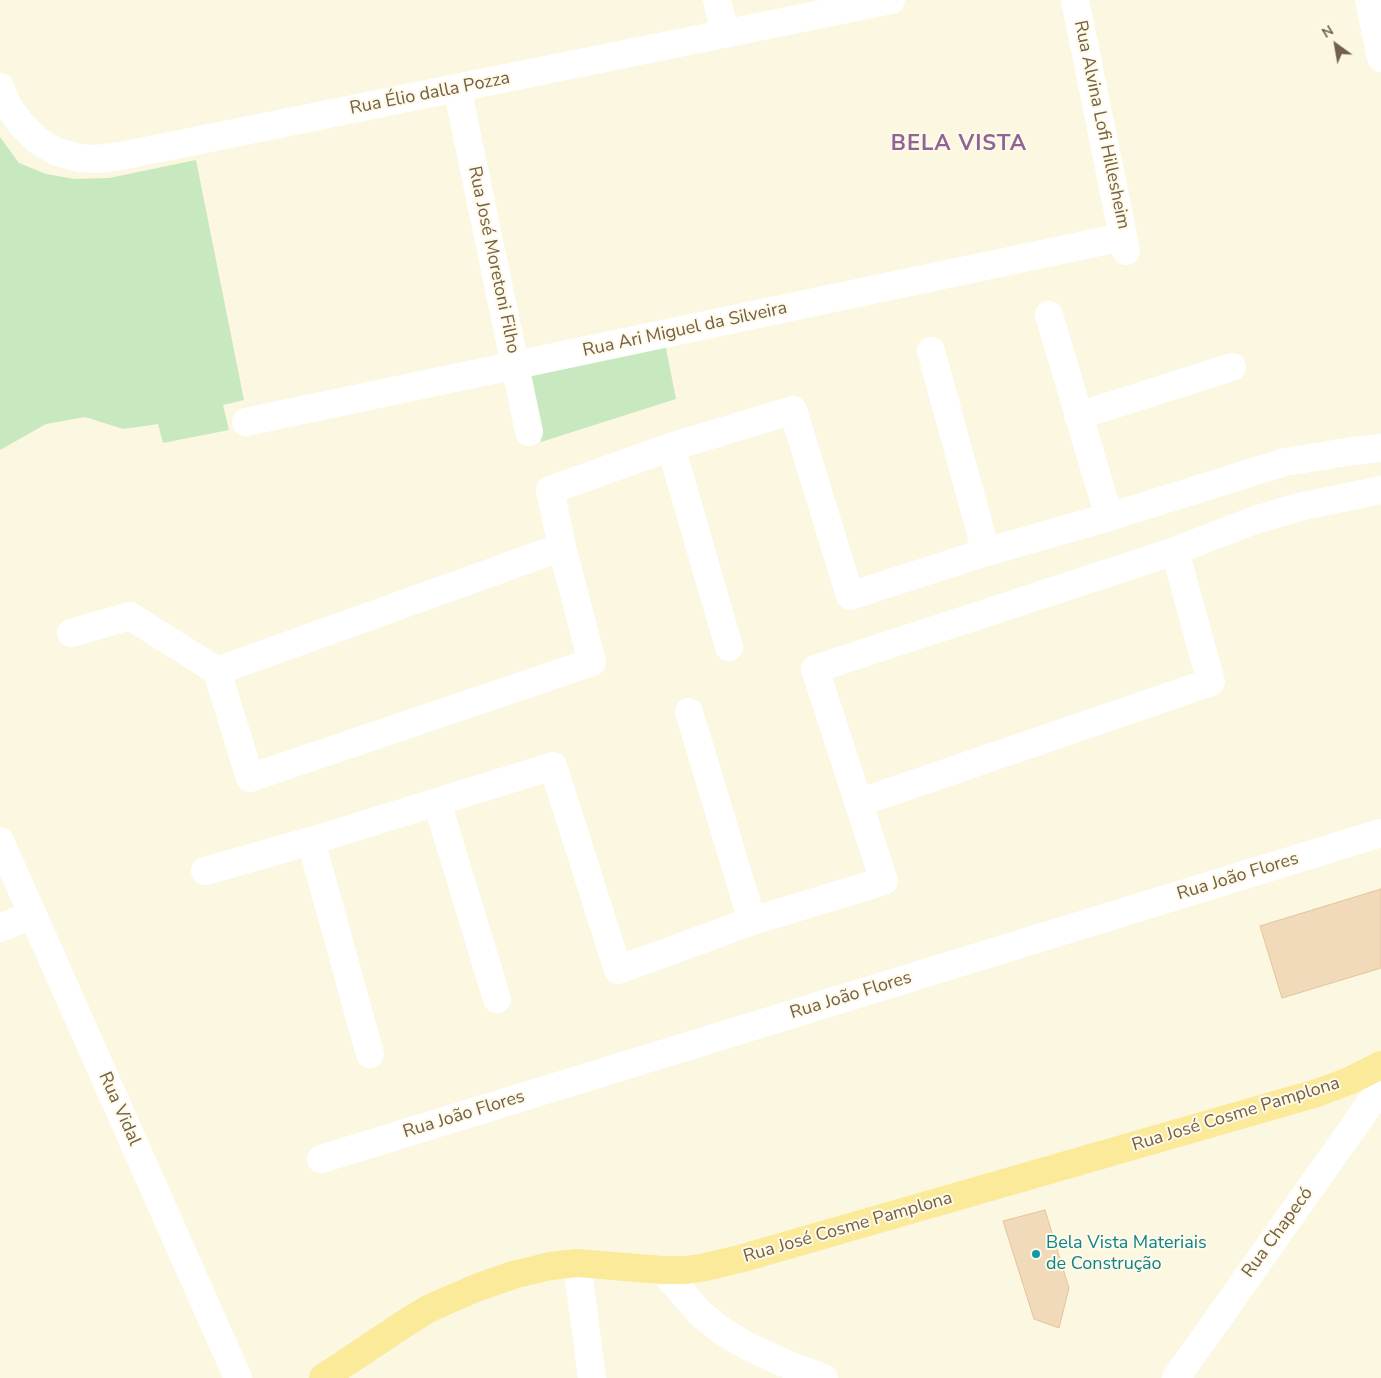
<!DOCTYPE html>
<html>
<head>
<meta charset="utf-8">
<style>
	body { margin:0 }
	#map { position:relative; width:1381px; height:1378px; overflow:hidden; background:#fcf7e1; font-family:"Nunito Sans",sans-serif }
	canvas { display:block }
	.north { position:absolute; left:1311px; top:20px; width:50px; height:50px; -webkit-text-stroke:4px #fffae7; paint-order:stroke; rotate:328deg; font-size:14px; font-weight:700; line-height:20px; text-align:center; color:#726048 }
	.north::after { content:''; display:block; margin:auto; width:18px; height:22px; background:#726048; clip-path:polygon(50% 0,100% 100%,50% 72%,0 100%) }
</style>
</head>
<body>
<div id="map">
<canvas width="1381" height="1378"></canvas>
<div class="north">N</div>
</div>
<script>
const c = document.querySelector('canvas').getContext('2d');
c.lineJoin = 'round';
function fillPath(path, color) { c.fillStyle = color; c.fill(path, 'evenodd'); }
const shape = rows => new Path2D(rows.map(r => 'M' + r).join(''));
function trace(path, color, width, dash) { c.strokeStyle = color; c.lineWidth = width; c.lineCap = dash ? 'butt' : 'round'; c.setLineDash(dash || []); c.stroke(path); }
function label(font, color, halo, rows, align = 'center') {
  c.font = font + ' "Nunito Sans",sans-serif'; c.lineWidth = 4; c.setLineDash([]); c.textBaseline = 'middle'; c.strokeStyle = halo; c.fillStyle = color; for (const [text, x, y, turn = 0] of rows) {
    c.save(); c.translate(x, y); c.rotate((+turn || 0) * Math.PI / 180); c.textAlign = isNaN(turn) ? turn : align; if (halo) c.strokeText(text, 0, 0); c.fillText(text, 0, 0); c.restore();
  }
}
fillPath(shape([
	[0,137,19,163,46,174,75,179,109,178,196,160,244,400,223,405,229,430,163,443,158,424,123,429,85,417,46,424,0,450],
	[665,343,676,399,541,442,526,373]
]), '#c8e9c0');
const building = shape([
	[1381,889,1381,968,1282,998,1260,926,1381,889],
	[1045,1210,1069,1288,1059,1328,1034,1319,1003,1221,1045,1210]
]);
fillPath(building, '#f1dab9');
trace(building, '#e3c49a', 1);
trace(shape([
	[717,0,725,34],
	[1075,0,1126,251],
	[1369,0,1381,58],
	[0,87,8,106,20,123,37,140,57,152,79,158,96,159,121,156,891,0],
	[457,88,529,432],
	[1049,315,1109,517],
	[931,351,986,552],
	[1078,416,1232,367],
	[246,422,1123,237],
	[671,447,729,647],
	[71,633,130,616,217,671,250,778,592,662,562,547,550,490,671,447,793,410,850,596,986,552,1109,517,1285,462,1353,451,1381,448],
	[217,671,562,547],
	[689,712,752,921],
	[437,802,497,999],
	[858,803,1211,682,1175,551],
	[0,841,238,1378],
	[311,841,370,1054],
	[205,871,311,841,553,766,618,970,752,921,884,881,815,669,1175,551,1252,521,1299,507,1381,490],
	[0,928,33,914],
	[321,1159,1381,833],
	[577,1263,592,1378],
	[662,1270,701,1314,722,1331,747,1346,784,1363,824,1378],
	[1176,1378,1381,1088]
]), '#fff', 28);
trace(shape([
	[323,1378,407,1322,430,1308,476,1288,513,1275,550,1266,577,1263,662,1270,686,1270,706,1267,743,1258,1317,1093,1349,1081,1381,1065]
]), '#faea9a', 28);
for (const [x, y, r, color] of [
	[1036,1254,5,"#0f9aa8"]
]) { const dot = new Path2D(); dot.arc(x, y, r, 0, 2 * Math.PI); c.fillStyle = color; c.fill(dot); trace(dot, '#fffae7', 2); }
label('18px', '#726048', '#fffae7', [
	["Rua Élio dalla Pozza",430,94,-11],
	["Rua Alvina Lofi Hillesheim",1101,125,78],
	["Rua José Moretoni Filho",493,260,78],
	["Rua Ari Miguel da Silveira",685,330,-12],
	["Rua João Flores",1238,877,-17],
	["Rua João Flores",851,996,-17],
	["Rua Vidal",119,1109,66],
	["Rua João Flores",464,1115,-17],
	["Rua José Cosme Pamplona",1236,1115,-17],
	["Rua José Cosme Pamplona",848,1228,-16],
	["Rua Chapecó",1278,1233,-54]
]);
label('18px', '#0d838f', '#fffae7', [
	["Bela Vista Materiais",1046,1244],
	["de Construção",1046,1265]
], 'left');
c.letterSpacing = '1px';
label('bold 22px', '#8f6496', '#fffae7', [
	["BELA VISTA",959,145]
]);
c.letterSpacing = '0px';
</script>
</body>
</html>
